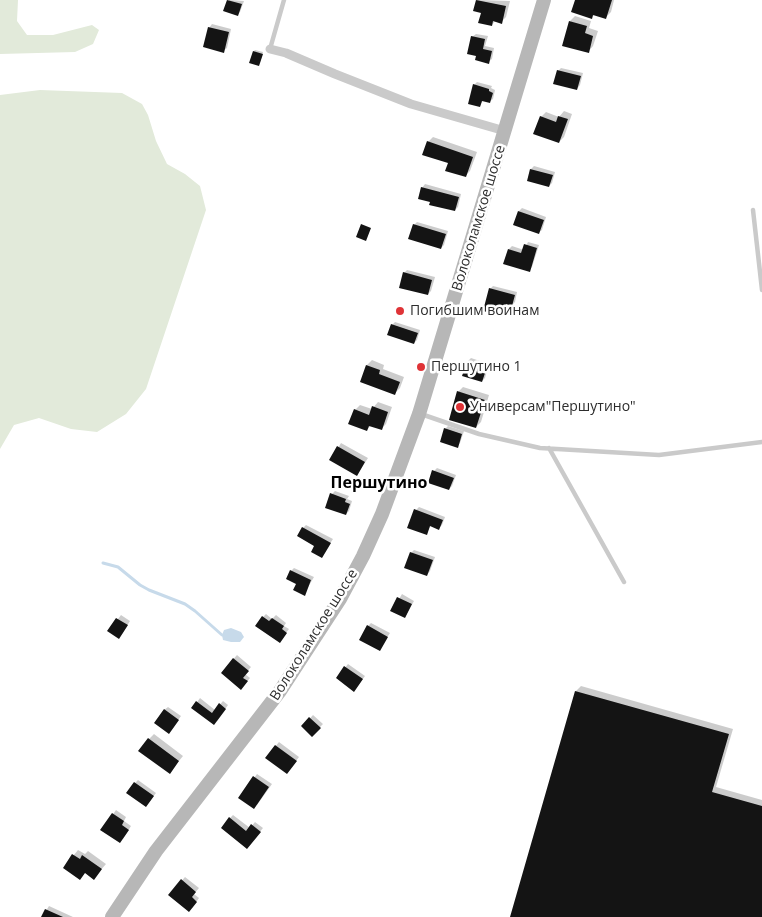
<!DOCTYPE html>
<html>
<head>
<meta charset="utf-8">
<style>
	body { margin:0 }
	canvas { display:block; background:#fff }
</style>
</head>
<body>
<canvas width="762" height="917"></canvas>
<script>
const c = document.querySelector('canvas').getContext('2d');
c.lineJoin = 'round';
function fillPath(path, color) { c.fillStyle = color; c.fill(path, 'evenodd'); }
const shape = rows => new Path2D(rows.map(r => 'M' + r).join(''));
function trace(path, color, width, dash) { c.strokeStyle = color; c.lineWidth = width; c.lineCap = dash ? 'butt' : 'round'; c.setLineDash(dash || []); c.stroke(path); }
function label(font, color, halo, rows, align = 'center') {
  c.font = font + ' "Open Sans",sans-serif'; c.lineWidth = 5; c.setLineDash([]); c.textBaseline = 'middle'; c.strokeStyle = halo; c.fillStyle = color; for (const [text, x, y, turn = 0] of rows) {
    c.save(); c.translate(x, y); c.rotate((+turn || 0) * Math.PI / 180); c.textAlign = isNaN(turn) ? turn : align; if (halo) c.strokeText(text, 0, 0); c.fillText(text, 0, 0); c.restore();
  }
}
fillPath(shape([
	[0,0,18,0,17,21,27,35,53,35,92,25,99,30,93,44,75,52,0,54],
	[40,90,122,93,142,104,148,115,156,141,167,164,185,174,200,186,206,210,146,389,126,414,97,432,71,429,39,418,14,425,0,449,0,95]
]), '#e2eada');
fillPath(shape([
	[231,628,241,632,244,637,240,642,231,642,223,640,222,635,224,630]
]), '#c7daea');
fillPath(shape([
	[229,0,244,1,240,12,237,15,225,11],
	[477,0,510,1,506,17,501,22,495,21,492,25,482,12,475,10],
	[576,0,614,0,611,12,606,17,595,14,592,17],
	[575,16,591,21,589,28,598,31,593,46,588,52,570,21],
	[212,24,231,29,227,48,223,51,209,28],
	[476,34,488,36,485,46,494,48,492,59,488,62,477,55,472,37],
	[255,50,263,52,260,63,254,51],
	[561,68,583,73,580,85,577,89,558,71],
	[477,82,492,86,491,88,495,90,493,99,489,102,483,100,480,106,474,85],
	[564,111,572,114,564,137,559,142,541,117,546,112,559,117],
	[433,137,477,152,470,171,465,176,428,142],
	[534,166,555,172,552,183,549,186,528,180,531,169],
	[425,184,461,194,458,207,455,210,432,201,422,188],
	[522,208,546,217,542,230,538,233,519,211],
	[417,222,448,231,444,245,441,248,414,225],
	[528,242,539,245,532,267,529,270,509,249,512,246,524,250],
	[407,270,435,277,431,291,428,294,404,273],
	[493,286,517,292,515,302,512,305,507,304,505,311,502,314,490,289],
	[395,322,420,330,417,340,414,343,392,325],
	[471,358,489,364,485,378,482,381,468,361],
	[372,360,384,365,383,369,404,377,400,388,395,393,361,381,367,365],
	[463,387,489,395,481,422,476,427,458,392],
	[378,402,392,407,386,424,381,429,371,425,367,430,355,410,360,405,372,409],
	[448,426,464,431,460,443,457,446,445,429],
	[341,443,368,458,357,475,331,460],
	[437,468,456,475,452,486,449,489,434,471],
	[335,491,349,496,347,499,352,501,349,511,346,514,332,494],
	[419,507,445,517,442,525,439,528,431,525,426,534,416,510],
	[306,525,333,539,322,556,303,528],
	[414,550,435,557,430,571,427,575,411,553],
	[294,568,314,577,304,594,291,571],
	[402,594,414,601,405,617,392,611],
	[266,614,272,619,276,615,286,623,284,626,289,629,282,638,263,617],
	[121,615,130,621,122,634,109,631],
	[371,623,390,633,379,650,368,626],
	[237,655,251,667,245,674,250,678,244,685,222,672],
	[348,664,365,676,357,687,337,678],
	[581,686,733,729,716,787,762,800,762,917,512,917,576,691],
	[200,698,215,710,223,701,228,705,217,721,193,708],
	[168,707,181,716,172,729,164,710],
	[313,715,323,724,312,735,303,726],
	[154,734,183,756,170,772,149,739],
	[279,742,299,757,290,769,267,757],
	[257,774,272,784,257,805,240,798],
	[138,780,156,793,146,806,135,783],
	[116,810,126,817,124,821,131,826,123,839,102,830],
	[233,815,250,828,255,822,263,828,250,844,230,818],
	[78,850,85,854,88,851,106,864,94,878,85,872,64,867],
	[185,877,199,888,194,894,199,898,192,908,170,894],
	[49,906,73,917,42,917]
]), '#0003');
trace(shape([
	[103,563,118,567,140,585,149,590,185,604,195,611,222,635]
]), '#c7daea', 3);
fillPath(shape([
	[227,0,242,4,238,16,223,11],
	[476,0,506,6,502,24,493,21,492,26,478,23,481,13,473,11],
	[575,0,612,0,606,19,593,15,592,19,571,12],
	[569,21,587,26,585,33,593,36,589,53,562,46],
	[208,27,229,32,224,53,203,47],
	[471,36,485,39,483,49,492,51,489,64,475,60,476,56,467,54],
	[253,51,263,54,259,66,249,63],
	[557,70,581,76,577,90,553,84],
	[473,84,489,89,489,91,493,93,490,103,482,101,480,107,468,104],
	[540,116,556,122,558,116,568,119,559,143,533,134],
	[427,141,473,157,466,177,445,171,448,163,422,155],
	[530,169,553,175,549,187,527,181],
	[421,187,459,197,455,211,429,205,430,202,418,199],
	[518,211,544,220,539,234,513,225],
	[361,224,371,228,366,241,356,237],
	[413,224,446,234,441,249,408,239],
	[524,244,537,248,530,272,503,264,508,249,521,253],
	[403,272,432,280,428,295,399,288],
	[489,288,515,295,512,306,506,304,503,316,483,311],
	[391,324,418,333,414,344,387,335],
	[467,361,487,367,482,382,462,376],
	[366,365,380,370,379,374,400,382,395,395,360,382],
	[457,391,485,400,476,428,449,420],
	[372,406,388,412,382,430,369,426,367,431,348,424,354,409,369,415],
	[444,428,462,434,458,448,440,442],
	[337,446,365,462,357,476,329,460],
	[432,470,454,478,449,490,428,483],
	[330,493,346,499,345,502,350,504,346,515,325,508],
	[414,509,443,520,439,530,430,526,427,535,407,528],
	[302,527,331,543,322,558,311,552,314,546,297,536],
	[410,552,433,560,427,576,404,568],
	[290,570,311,580,305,596,293,590,296,584,286,579],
	[397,597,412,604,405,618,390,611],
	[262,616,269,621,272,618,284,626,282,629,287,633,280,643,255,626],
	[116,618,128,625,119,639,107,631],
	[367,625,388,637,380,651,359,640],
	[233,658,249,671,243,678,248,681,241,690,221,673],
	[344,666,363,679,354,692,336,678],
	[575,691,729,734,712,792,762,806,762,917,510,917],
	[196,701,212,713,219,703,226,709,214,725,191,708],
	[164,709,179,720,169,734,154,723],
	[309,717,321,728,312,737,301,726],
	[148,738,179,761,170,774,138,751],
	[275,745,297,761,287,774,265,758],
	[253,776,269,787,254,809,238,798],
	[134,782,154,796,146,807,126,793],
	[112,813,124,821,122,825,129,830,120,843,100,830],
	[229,817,246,831,251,824,261,832,247,849,221,828],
	[72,854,80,859,82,855,102,869,94,880,85,873,80,880,63,868],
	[181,879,196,892,192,897,197,902,189,912,168,895],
	[45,909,63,917,41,917]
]), '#141414');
trace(shape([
	[270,49,284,0],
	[753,210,762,290],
	[421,414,479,434,540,448,659,455,762,442],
	[549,448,624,582]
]), '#cacaca', 4.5);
trace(shape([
	[270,49,286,53,335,74,411,104,505,131]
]), '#cacaca', 9);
trace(shape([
	[112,917,156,851,280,691,340,599,363,556,382,514,419,414,544,0]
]), '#b7b7b7', 14);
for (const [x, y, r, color] of [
	[400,311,5,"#df3337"],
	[421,367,5,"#df3337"],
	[460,407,5,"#df3337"]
]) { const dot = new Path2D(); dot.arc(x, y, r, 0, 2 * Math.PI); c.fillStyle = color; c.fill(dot); trace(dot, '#fff', 2); }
label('14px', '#2d2d2d', '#fff', [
	["Волоколамское шоссе",479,218,-73],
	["Волоколамское шоссе",314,635,-58]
]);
label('14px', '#2d2d2d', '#fff', [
	["Погибшим воинам",410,311],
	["Першутино 1",431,367],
	["Универсам\"Першутино\"",470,407]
], 'left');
label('bold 16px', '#000', '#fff', [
	["Першутино",379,483]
]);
</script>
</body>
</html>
